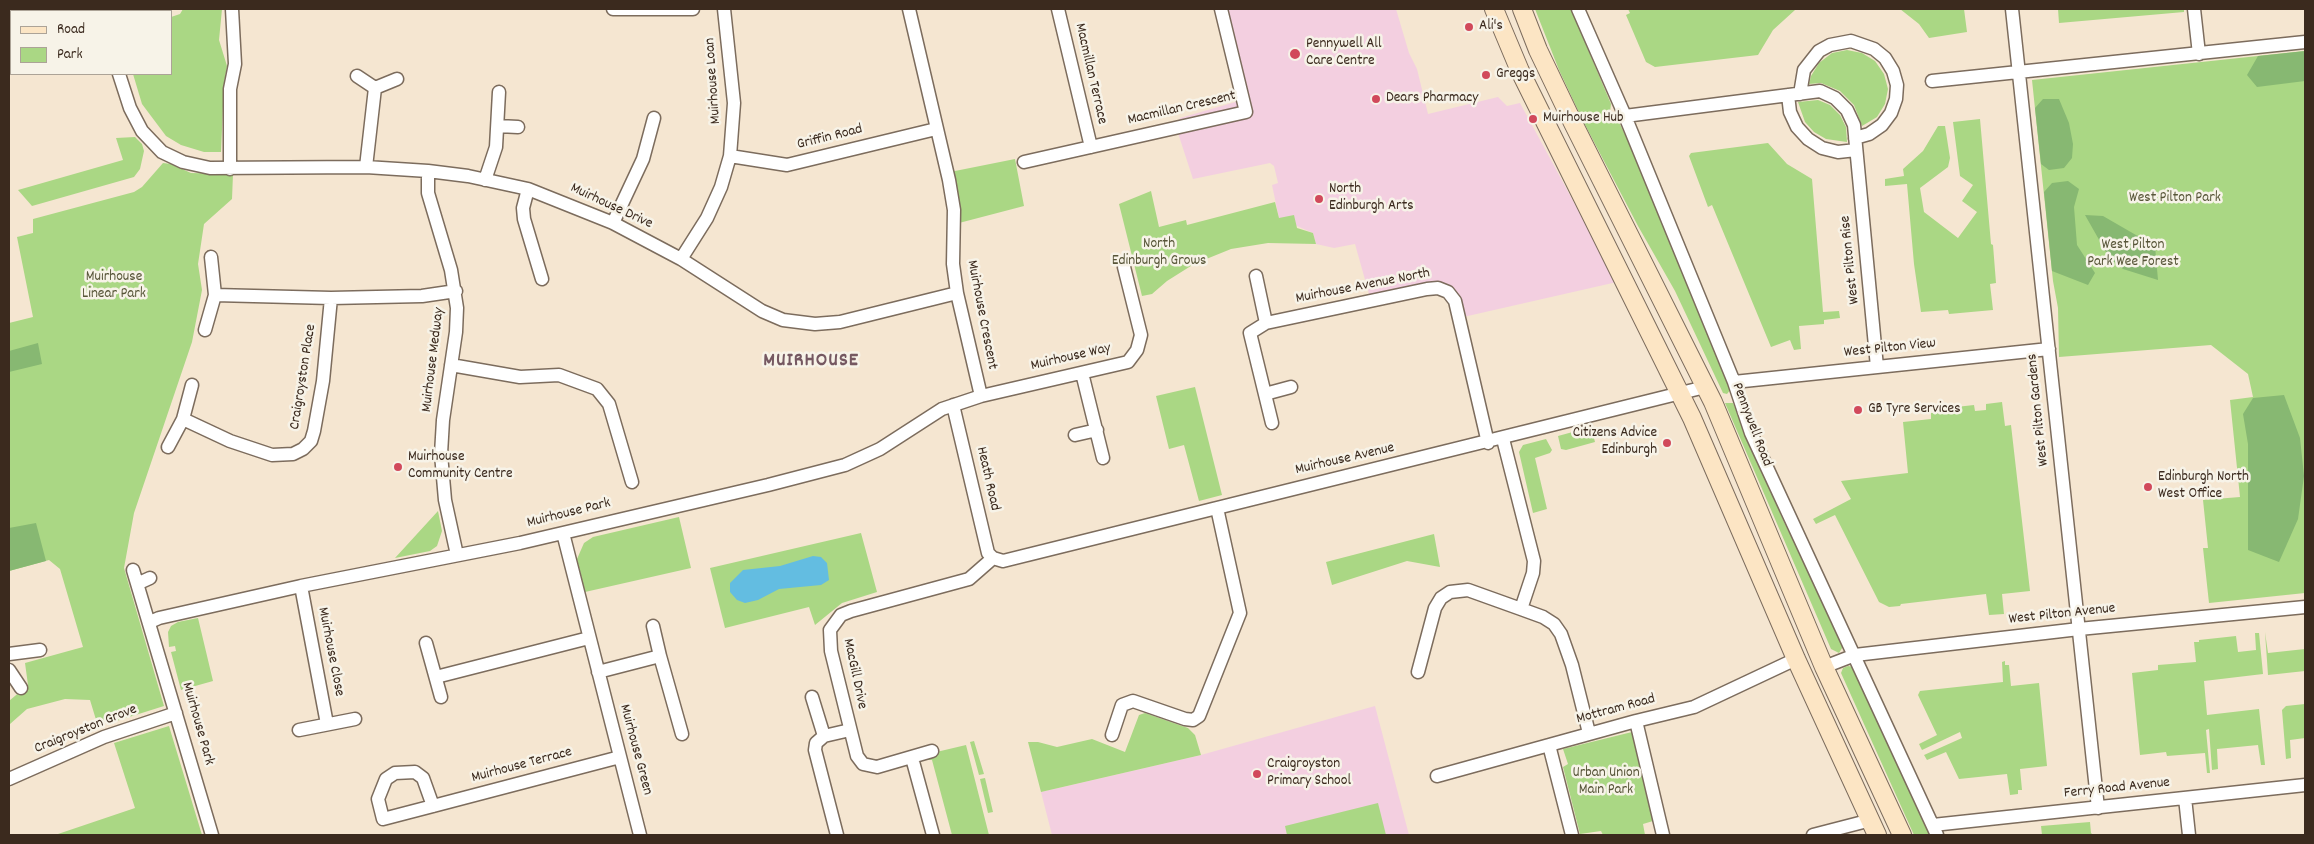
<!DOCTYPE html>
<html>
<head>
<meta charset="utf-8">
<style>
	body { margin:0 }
	#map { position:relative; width:2314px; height:844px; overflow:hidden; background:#f5e6d1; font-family:Dekko,sans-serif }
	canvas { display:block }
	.frame { position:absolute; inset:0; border:10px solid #3b2a1e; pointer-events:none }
	.legend { position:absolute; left:10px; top:10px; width:162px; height:65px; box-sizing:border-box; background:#f7f3e8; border:1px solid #aca397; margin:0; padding:6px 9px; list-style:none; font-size:15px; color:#3b2a1e }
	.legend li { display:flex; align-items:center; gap:10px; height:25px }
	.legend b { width:25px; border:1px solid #aca397 }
</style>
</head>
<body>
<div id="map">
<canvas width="2314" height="844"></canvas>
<div class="frame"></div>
<ul class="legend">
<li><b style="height:6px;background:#fce5c4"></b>Road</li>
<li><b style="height:14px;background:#aad784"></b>Park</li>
</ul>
</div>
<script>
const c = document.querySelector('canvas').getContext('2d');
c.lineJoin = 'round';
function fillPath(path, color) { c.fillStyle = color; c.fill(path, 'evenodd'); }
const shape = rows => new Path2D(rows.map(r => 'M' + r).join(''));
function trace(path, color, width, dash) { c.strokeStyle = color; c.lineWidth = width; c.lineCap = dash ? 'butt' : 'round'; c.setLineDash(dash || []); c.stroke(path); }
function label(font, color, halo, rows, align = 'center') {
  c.font = font + ' Dekko,sans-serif'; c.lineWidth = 5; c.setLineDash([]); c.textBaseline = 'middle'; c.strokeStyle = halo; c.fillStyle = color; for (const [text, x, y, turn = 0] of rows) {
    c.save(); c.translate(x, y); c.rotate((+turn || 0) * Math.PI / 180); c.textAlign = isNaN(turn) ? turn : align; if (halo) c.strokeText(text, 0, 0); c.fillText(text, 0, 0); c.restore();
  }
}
fillPath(shape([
	[1217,9,1396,9,1409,53,1417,69,1428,114,1498,97,1507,106,1520,103,1617,282,1459,318,1448,292,1371,301,1355,244,1334,248,1316,244,1313,233,1279,218,1272,185,1278,183,1274,166,1270,163,1193,179,1176,127,1180,118,1239,101],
	[1375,706,1409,835,1052,835,1041,792,1201,755]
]), '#f3cfe0');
fillPath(shape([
	[183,9,222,9,219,40,227,66,224,83,221,152,204,152,181,145,166,136,142,104,133,74,171,74,171,17,180,14],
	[1535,9,1571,9,1611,104,1610,112,1615,114,1645,176,1731,389,1727,394,1723,393,1675,291,1638,226,1583,121,1559,70],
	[1628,9,1795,9,1795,10,1773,30,1758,55,1655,67,1646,62,1626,15,1630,13],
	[1900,9,1964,9,1967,32,1929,38,1919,24],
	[2058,9,2184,9,2184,12,2059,23],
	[1847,50,1862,53,1875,61,1884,74,1888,89,1885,104,1877,117,1862,126,1854,105,1840,91,1821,83,1809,84,1811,76,1819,63,1832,53],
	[2305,51,2305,593,2209,603,2203,548,2208,548,2203,500,2240,497,2230,400,2253,397,2248,374,2211,345,2059,357,2058,308,2053,281,2032,80],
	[1818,100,1830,105,1840,115,1846,127,1847,142,1826,139,1814,132,1805,122,1798,102],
	[1980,119,1991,244,1993,245,1996,283,1990,284,1993,310,1949,314,1948,310,1921,312,1914,264,1907,184,1885,186,1885,179,1904,176,1903,169,1923,151,1938,126,1945,126,1950,158,1948,167,1920,188,1924,212,1958,238,1977,212,1962,201,1973,185,1960,176,1953,122],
	[135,137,142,144,144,151,140,169,134,177,32,206,18,190,123,160,116,138],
	[1768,143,1787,164,1812,179,1823,312,1839,311,1840,318,1824,320,1824,324,1799,326,1801,349,1794,350,1790,340,1771,347,1712,205,1708,207,1689,156,1691,153],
	[1015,159,1024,206,959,223,950,172],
	[163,163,171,164,191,173,233,174,232,199,204,224,198,264,202,290,192,342,134,513,124,568,164,706,107,724,106,721,97,723,90,700,65,699,27,709,10,724,9,730,9,701,28,685,25,663,83,647,60,569,49,560,9,571,9,323,33,317,17,237,33,233,33,219,134,192,142,187],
	[1151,191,1159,227,1186,220,1187,225,1275,202,1279,218,1294,215,1297,228,1313,233,1316,244,1268,243,1231,249,1194,264,1167,281,1152,294,1142,296,1119,204],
	[1195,387,1222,495,1199,501,1184,445,1169,449,1156,396],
	[2002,402,2005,426,2011,425,2030,591,2002,594,2004,614,1989,615,1986,594,1901,604,1900,606,1889,607,1879,602,1835,515,1816,524,1813,519,1851,499,1841,481,1908,473,1903,422,1931,419,1931,413,1956,411,1956,407,1974,405,1975,411,1986,410,1986,404],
	[1725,403,1733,403,1784,522,1844,645,1839,653,1831,649],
	[1591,427,1595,442,1566,450,1561,449,1558,436],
	[1546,439,1552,450,1550,453,1535,458,1547,509,1533,513,1519,452,1523,445],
	[438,511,442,531,437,546,430,551,395,558],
	[679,517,691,568,585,592,577,559,584,543,593,537],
	[861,533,877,592,842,603,815,625,809,607,725,628,710,568],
	[1434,534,1440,567,1407,561,1332,585,1326,562],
	[198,618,213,681,181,690,171,652,176,651,175,646,169,647,168,632,171,626,178,622],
	[2265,632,2268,653,2305,649,2305,671,2268,675],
	[2255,633,2259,633,2263,674,2204,681,2207,715,2259,709,2265,765,2261,765,2258,745,2217,749,2218,769,2212,770,2209,729,2206,730,2210,773,2207,773,2205,753,2167,756,2166,752,2140,755,2132,673,2158,670,2158,665,2196,662,2194,642,2199,642,2199,640,2236,636,2238,652,2256,650],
	[2005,661,2005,665,2009,665,2011,686,2039,683,2047,766,2020,769,2022,790,2018,790,2018,794,2010,795,2007,774,1959,779,1946,752,1927,760,1924,755,1962,738,1960,732,1922,750,1919,744,1937,735,1918,695,1920,691,2003,682,2002,662],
	[1848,666,1854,667,1931,835,1914,835,1841,673,1843,668],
	[2305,704,2305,738,2290,740,2291,758,2286,759,2282,710,2286,706],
	[1145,713,1188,728,1195,735,1201,755,1041,792,1028,742,1038,742,1057,747,1092,739,1125,752,1139,715],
	[169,726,202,835,55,835,135,808,114,743],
	[1632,732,1653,821,1643,824,1645,835,1603,835,1601,831,1580,834,1563,767,1568,764,1563,749],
	[974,741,984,774,979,775,970,742],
	[966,745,989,835,952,835,932,760,922,760,928,754],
	[985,778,993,812,988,813,980,779],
	[1378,803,1386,835,1287,835,1285,826],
	[2090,822,2091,833,2093,835,2042,835,2041,826]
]), '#aad784');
fillPath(shape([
	[2305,51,2305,81,2257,87,2247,75,2258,56],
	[2043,99,2059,99,2069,123,2073,144,2072,158,2064,168,2049,170,2041,164,2035,108],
	[2068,181,2079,189,2074,207,2077,245,2095,273,2088,285,2052,271,2044,192,2052,183],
	[2085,215,2103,216,2155,246,2158,280,2123,269,2113,261,2106,252],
	[38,343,42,364,9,372,9,351],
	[2284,395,2300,438,2304,476,2298,519,2279,562,2248,550,2248,444,2243,414,2253,398],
	[36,523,46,561,9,571,9,528]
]), '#87b872');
fillPath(shape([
	[813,556,821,557,827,563,829,580,821,585,779,589,758,600,745,603,737,600,730,592,730,583,743,570,780,566]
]), '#63bde1');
const street = shape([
	[613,9,693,9],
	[909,9,949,180,954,210,953,264,957,293,981,396],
	[1058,9,1091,147],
	[1578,9,1625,116,1734,382,1751,433,1937,835],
	[2012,9,2098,808],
	[2194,9,2199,54],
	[121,11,129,9],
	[9,44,11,43],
	[119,74,130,108,142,131,162,152,183,162,210,168,366,167,428,171,468,176,528,189,613,223,681,259,762,311,783,320,815,324,840,322,957,293],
	[357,76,375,88,397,79],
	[1932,81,2305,42],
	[1800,94,1804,70,1819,51,1830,45,1851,41,1874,49,1885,58,1893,71,1897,85,1896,99,1891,113,1882,125,1869,134,1855,138],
	[1788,95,1790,112,1797,127,1808,139,1822,148,1838,152,1856,150],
	[1625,116,1820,91,1835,98,1847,110,1854,125,1877,367],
	[498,126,518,127],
	[730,156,787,165,936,129],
	[1024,162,1246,112,1221,9],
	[366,167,375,88],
	[230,169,230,89,235,64,232,9],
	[428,171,428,193,451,270,457,308,456,332,443,420,441,454,445,500,457,555],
	[485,180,496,147,499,92],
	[528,189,523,208,524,219,542,279],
	[613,223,643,159,654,118],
	[681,259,707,218,721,187,730,156,734,103,724,9],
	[1256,276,1266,323,1427,289,1438,288,1448,292,1455,301,1488,443],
	[215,295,331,298,422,296,456,291],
	[1266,323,1250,333,1272,423],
	[205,330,215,295,211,257],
	[451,365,520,377,559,375,597,389,609,404,632,482],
	[1082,373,1103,458],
	[1734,382,2049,349],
	[1265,394,1291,387],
	[953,405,988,553,993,558],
	[183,419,230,441,272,455,293,454,303,449,311,441,314,431,323,381,331,298],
	[1075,435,1097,430],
	[1503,439,1534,561,1533,573,1521,609,1543,617,1554,624,1561,634,1572,665,1589,733],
	[168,447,183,419,192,385],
	[563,533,640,835],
	[993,558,1003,561,1705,387],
	[133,570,212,835],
	[139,583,150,578],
	[301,586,327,724],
	[150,622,159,618,301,586,520,543,768,485,845,465,880,449,942,409,981,396,1128,362,1137,350,1141,335,1124,267],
	[426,643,441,697],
	[9,654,40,650],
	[660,656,682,734],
	[1824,667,1855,655,2079,629,2305,607],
	[9,670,21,688],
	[598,672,660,656,653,626],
	[1418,672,1435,608,1441,598,1450,592,1468,590,1521,609],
	[436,677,589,638],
	[812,697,824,736],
	[1636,721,1663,835],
	[299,730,355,719],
	[1112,735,1122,705,1133,701,1185,719,1193,720,1199,716,1240,613,1217,508],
	[1549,745,1572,835],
	[932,751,877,767,863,764,857,756,831,651,830,630,841,615,851,611,969,579,993,558],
	[912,758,933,835],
	[1437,776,1636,721,1694,707,1796,659],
	[9,779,104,737,176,713],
	[2185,798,2189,835],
	[433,806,423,778,415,772,395,773,386,779,378,799,383,819,433,806,620,757],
	[1933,825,2305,785],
	[837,835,815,750,816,743,824,736,850,730],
	[1813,835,1871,820]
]);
const secondary = shape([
	[1494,9,1520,71,1692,418,1796,659,1877,835],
	[1522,9,1538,50,1573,123,1713,402,1824,667,1902,835]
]);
trace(street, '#7c6c5d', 15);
trace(secondary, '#7c6c5d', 20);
trace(street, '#fff', 12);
trace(secondary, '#fce5c4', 18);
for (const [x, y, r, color] of [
	[1469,27,5,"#d1495b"],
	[1295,54,6,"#d1495b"],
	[1486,75,5,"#d1495b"],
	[1376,99,5,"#d1495b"],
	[1533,119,5,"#d1495b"],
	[1319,199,5,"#d1495b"],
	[1858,410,5,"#d1495b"],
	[1667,443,5,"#d1495b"],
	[398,467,5,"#d1495b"],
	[2148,487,5,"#d1495b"],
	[1257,774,5,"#d1495b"]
]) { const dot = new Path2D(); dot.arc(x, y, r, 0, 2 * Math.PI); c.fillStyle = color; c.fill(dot); trace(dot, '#f7f3e8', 2); }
label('15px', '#3b2a1e', '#f7f3e8', [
	["Ali's",1479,27],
	["Pennywell All",1306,45],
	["Care Centre",1306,62],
	["Greggs",1496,75],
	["Dears Pharmacy",1386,99],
	["Muirhouse Hub",1543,119],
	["North",1329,190],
	["Edinburgh Arts",1329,207],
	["GB Tyre Services",1868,410],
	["Citizens Advice",1657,434,"right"],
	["Edinburgh",1657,451,"right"],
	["Muirhouse",408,458],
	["Community Centre",408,475],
	["Edinburgh North",2158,478],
	["West Office",2158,495],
	["Craigroyston",1267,765],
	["Primary School",1267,782]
], 'left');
label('15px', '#3b2a1e', '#f7f3e8', [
	["Macmillan Terrace",1090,74,77],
	["Muirhouse Loan",714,81,-94],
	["Macmillan Crescent",1182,109,-13],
	["Griffin Road",830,138,-14],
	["Muirhouse Drive",611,207,25],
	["West Pilton Rise",1851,260,-96],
	["Muirhouse Avenue North",1363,287,-11],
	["Muirhouse Crescent",981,315,79],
	["West Pilton View",1890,349,-6],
	["Muirhouse Way",1071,358,-13],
	["Muirhouse Medway",434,360,-83],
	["Craigroyston Place",304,377,-81],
	["West Pilton Gardens",2039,410,-96],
	["Pennywell Road",1751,425,69],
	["Muirhouse Avenue",1345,460,-13],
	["Heath Road",987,479,77],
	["Muirhouse Park",569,514,-14],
	["West Pilton Avenue",2062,615,-6],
	["Muirhouse Close",330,652,79],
	["MacGill Drive",854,674,78],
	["Mottram Road",1616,710,-15],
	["Muirhouse Park",197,724,74],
	["Craigroyston Grove",86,730,-22],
	["Muirhouse Green",635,750,75],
	["Muirhouse Terrace",522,766,-15],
	["Ferry Road Avenue",2117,789,-6]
]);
label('15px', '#575538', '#f7f3e8', [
	["West Pilton Park",2175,199],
	["North",1159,245],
	["Edinburgh Grows",1159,262],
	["West Pilton",2133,246],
	["Park Wee Forest",2133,263],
	["Muirhouse",114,278],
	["Linear Park",114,295],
	["Urban Union",1606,774],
	["Main Park",1606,791]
]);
c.letterSpacing = '1px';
label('bold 20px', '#755861', '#f7f3e8', [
	["MUIRHOUSE",811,362]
]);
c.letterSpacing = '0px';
</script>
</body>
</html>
